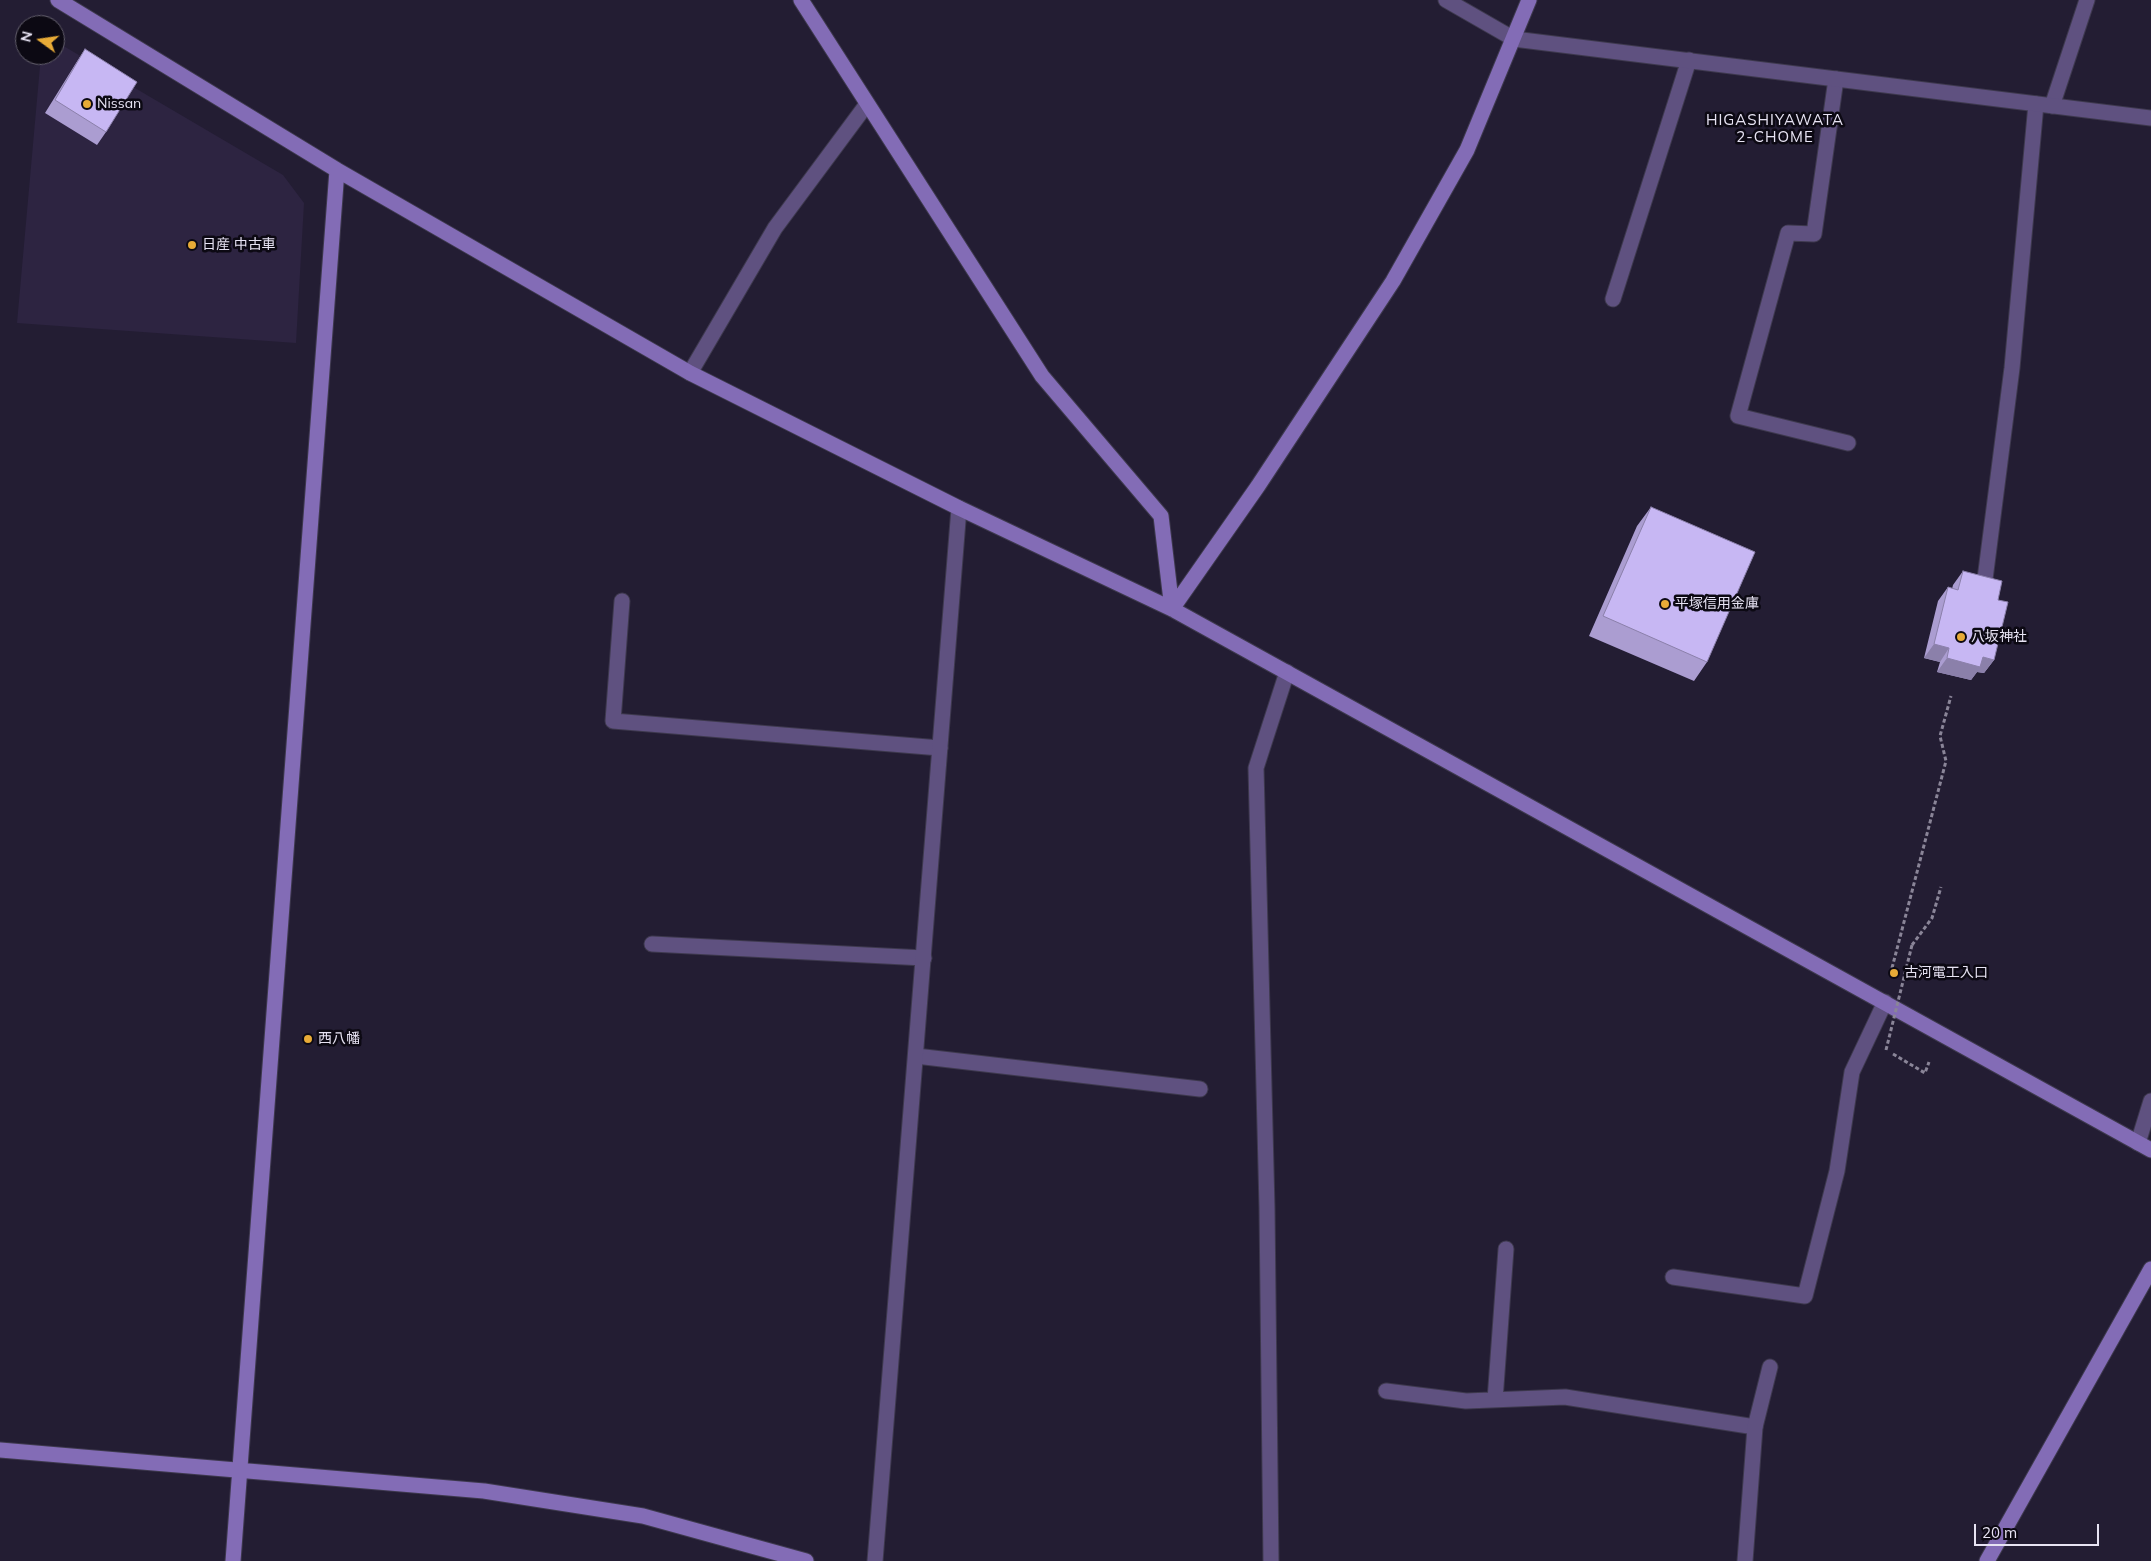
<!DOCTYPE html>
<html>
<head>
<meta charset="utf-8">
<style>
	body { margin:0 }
	#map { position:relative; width:2151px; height:1561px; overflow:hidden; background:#231d33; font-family:Mulish,sans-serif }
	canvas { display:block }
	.north { position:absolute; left:15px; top:15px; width:50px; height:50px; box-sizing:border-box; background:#0c0913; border:1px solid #64606d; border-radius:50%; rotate:284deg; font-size:14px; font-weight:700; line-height:20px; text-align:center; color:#e7e3f3 }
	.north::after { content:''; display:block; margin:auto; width:18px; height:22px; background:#e8ab37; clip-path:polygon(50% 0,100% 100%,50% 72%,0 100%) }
	.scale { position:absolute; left:1974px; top:1524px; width:125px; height:22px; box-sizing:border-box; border:2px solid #e7e3f3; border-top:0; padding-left:6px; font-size:15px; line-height:18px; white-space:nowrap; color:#e7e3f3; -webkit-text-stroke:4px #0c0913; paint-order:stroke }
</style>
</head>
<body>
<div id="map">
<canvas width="2151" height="1561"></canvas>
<div class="north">N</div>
<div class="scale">20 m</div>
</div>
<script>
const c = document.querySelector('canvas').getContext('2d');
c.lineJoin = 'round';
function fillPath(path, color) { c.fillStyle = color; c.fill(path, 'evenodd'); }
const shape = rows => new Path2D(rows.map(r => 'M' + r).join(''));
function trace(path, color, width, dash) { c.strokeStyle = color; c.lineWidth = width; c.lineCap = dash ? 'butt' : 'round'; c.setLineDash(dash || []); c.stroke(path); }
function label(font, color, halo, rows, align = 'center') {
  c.font = font + ' Mulish,"Noto Sans JP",sans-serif'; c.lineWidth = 5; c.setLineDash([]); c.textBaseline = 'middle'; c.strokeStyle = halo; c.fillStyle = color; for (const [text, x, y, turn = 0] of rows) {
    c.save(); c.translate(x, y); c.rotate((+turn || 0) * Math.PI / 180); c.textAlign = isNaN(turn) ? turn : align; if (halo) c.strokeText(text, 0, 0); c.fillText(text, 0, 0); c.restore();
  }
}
fillPath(shape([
	[55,41,283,175,304,203,296,343,17,323,41,55,55,55]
]), '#2d2441');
const lane = shape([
	[1836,79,1814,234,1788,233,1738,416,1848,443],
	[2052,106,2087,0],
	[1613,299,1689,60],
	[690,373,775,228,867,104],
	[1985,579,2012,368,2036,104],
	[622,601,613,721,940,748],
	[652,944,924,958],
	[916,1056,1200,1089],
	[1386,1391,1466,1401,1565,1397,1755,1427],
	[1495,1400,1506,1249]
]);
const street = shape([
	[1446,0,1514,39,2151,118],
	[2138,1143,2151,1101],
	[1673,1277,1805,1296,1837,1171,1852,1072,1885,1002],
	[875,1561,959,508],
	[1271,1561,1267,1208,1256,768,1287,672],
	[1745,1561,1755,1427,1770,1367]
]);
const secondary = shape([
	[58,0,337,170,690,373,959,508,1172,609,2151,1150],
	[801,0,1042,376,1161,516,1172,609],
	[1172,609,1258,486,1393,281,1467,150,1529,0],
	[0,1450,484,1491,643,1516,806,1561],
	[233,1561,337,170],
	[1987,1561,2151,1269]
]);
trace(lane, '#3e394e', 17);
trace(street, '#3e394e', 17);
trace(secondary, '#3e394e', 17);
trace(shape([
	[1912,945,1932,918,1941,887],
	[1892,968,1946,761,1940,736,1951,696],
	[1893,1054,1925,1073,1929,1062]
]), '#8a8598', 3, [4, 2.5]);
trace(lane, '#5f5180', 15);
trace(street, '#5f5180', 15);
trace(secondary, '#836cb6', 15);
trace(shape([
	[1886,1050,1912,945]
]), '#8a8598', 3, [4, 2.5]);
fillPath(shape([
	[85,49,106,132,97,145,45,113,76,63],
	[1651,507,1707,662,1694,681,1589,636,1637,526],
	[1963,571,1998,600,1994,660,1984,673,1977,672,1971,680,1937,672,1940,662,1924,658,1938,601,1948,587,1952,589,1953,585]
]), '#ab9dd1');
fillPath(shape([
	[1934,644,1949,648,1940,662,1924,658],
	[1983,657,1994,660,1984,673,1977,672,1971,680,1937,672,1947,658]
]), '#8b80aa');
const building = shape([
	[85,49,137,82,106,132,55,100,85,49],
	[1651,507,1755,552,1707,662,1603,616,1651,507],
	[1963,571,2002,581,1998,600,2008,602,1994,660,1983,657,1980,667,1947,658,1949,648,1934,644,1948,587,1958,590,1963,571]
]);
fillPath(building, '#c7b7f3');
trace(building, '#8b80aa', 1);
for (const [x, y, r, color] of [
	[87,104,5,"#e8ab37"],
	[192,245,5,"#e8ab37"],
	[1665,604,5,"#e8ab37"],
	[1961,637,5,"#e8ab37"],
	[1894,973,5,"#e8ab37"],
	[308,1039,5,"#e8ab37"]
]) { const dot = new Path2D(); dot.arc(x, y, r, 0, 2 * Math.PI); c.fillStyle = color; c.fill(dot); trace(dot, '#0c0913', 2); }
label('14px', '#e7e3f3', '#0c0913', [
	["Nissan",97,104],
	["日産 中古車",202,245],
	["平塚信用金庫",1675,604],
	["八坂神社",1971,637],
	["古河電工入口",1904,973],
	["西八幡",318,1039]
], 'left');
c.letterSpacing = '1px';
label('15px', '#e7e3f3', '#0c0913', [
	["HIGASHIYAWATA",1775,120],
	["2-CHOME",1775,137]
]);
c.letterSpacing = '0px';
</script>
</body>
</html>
